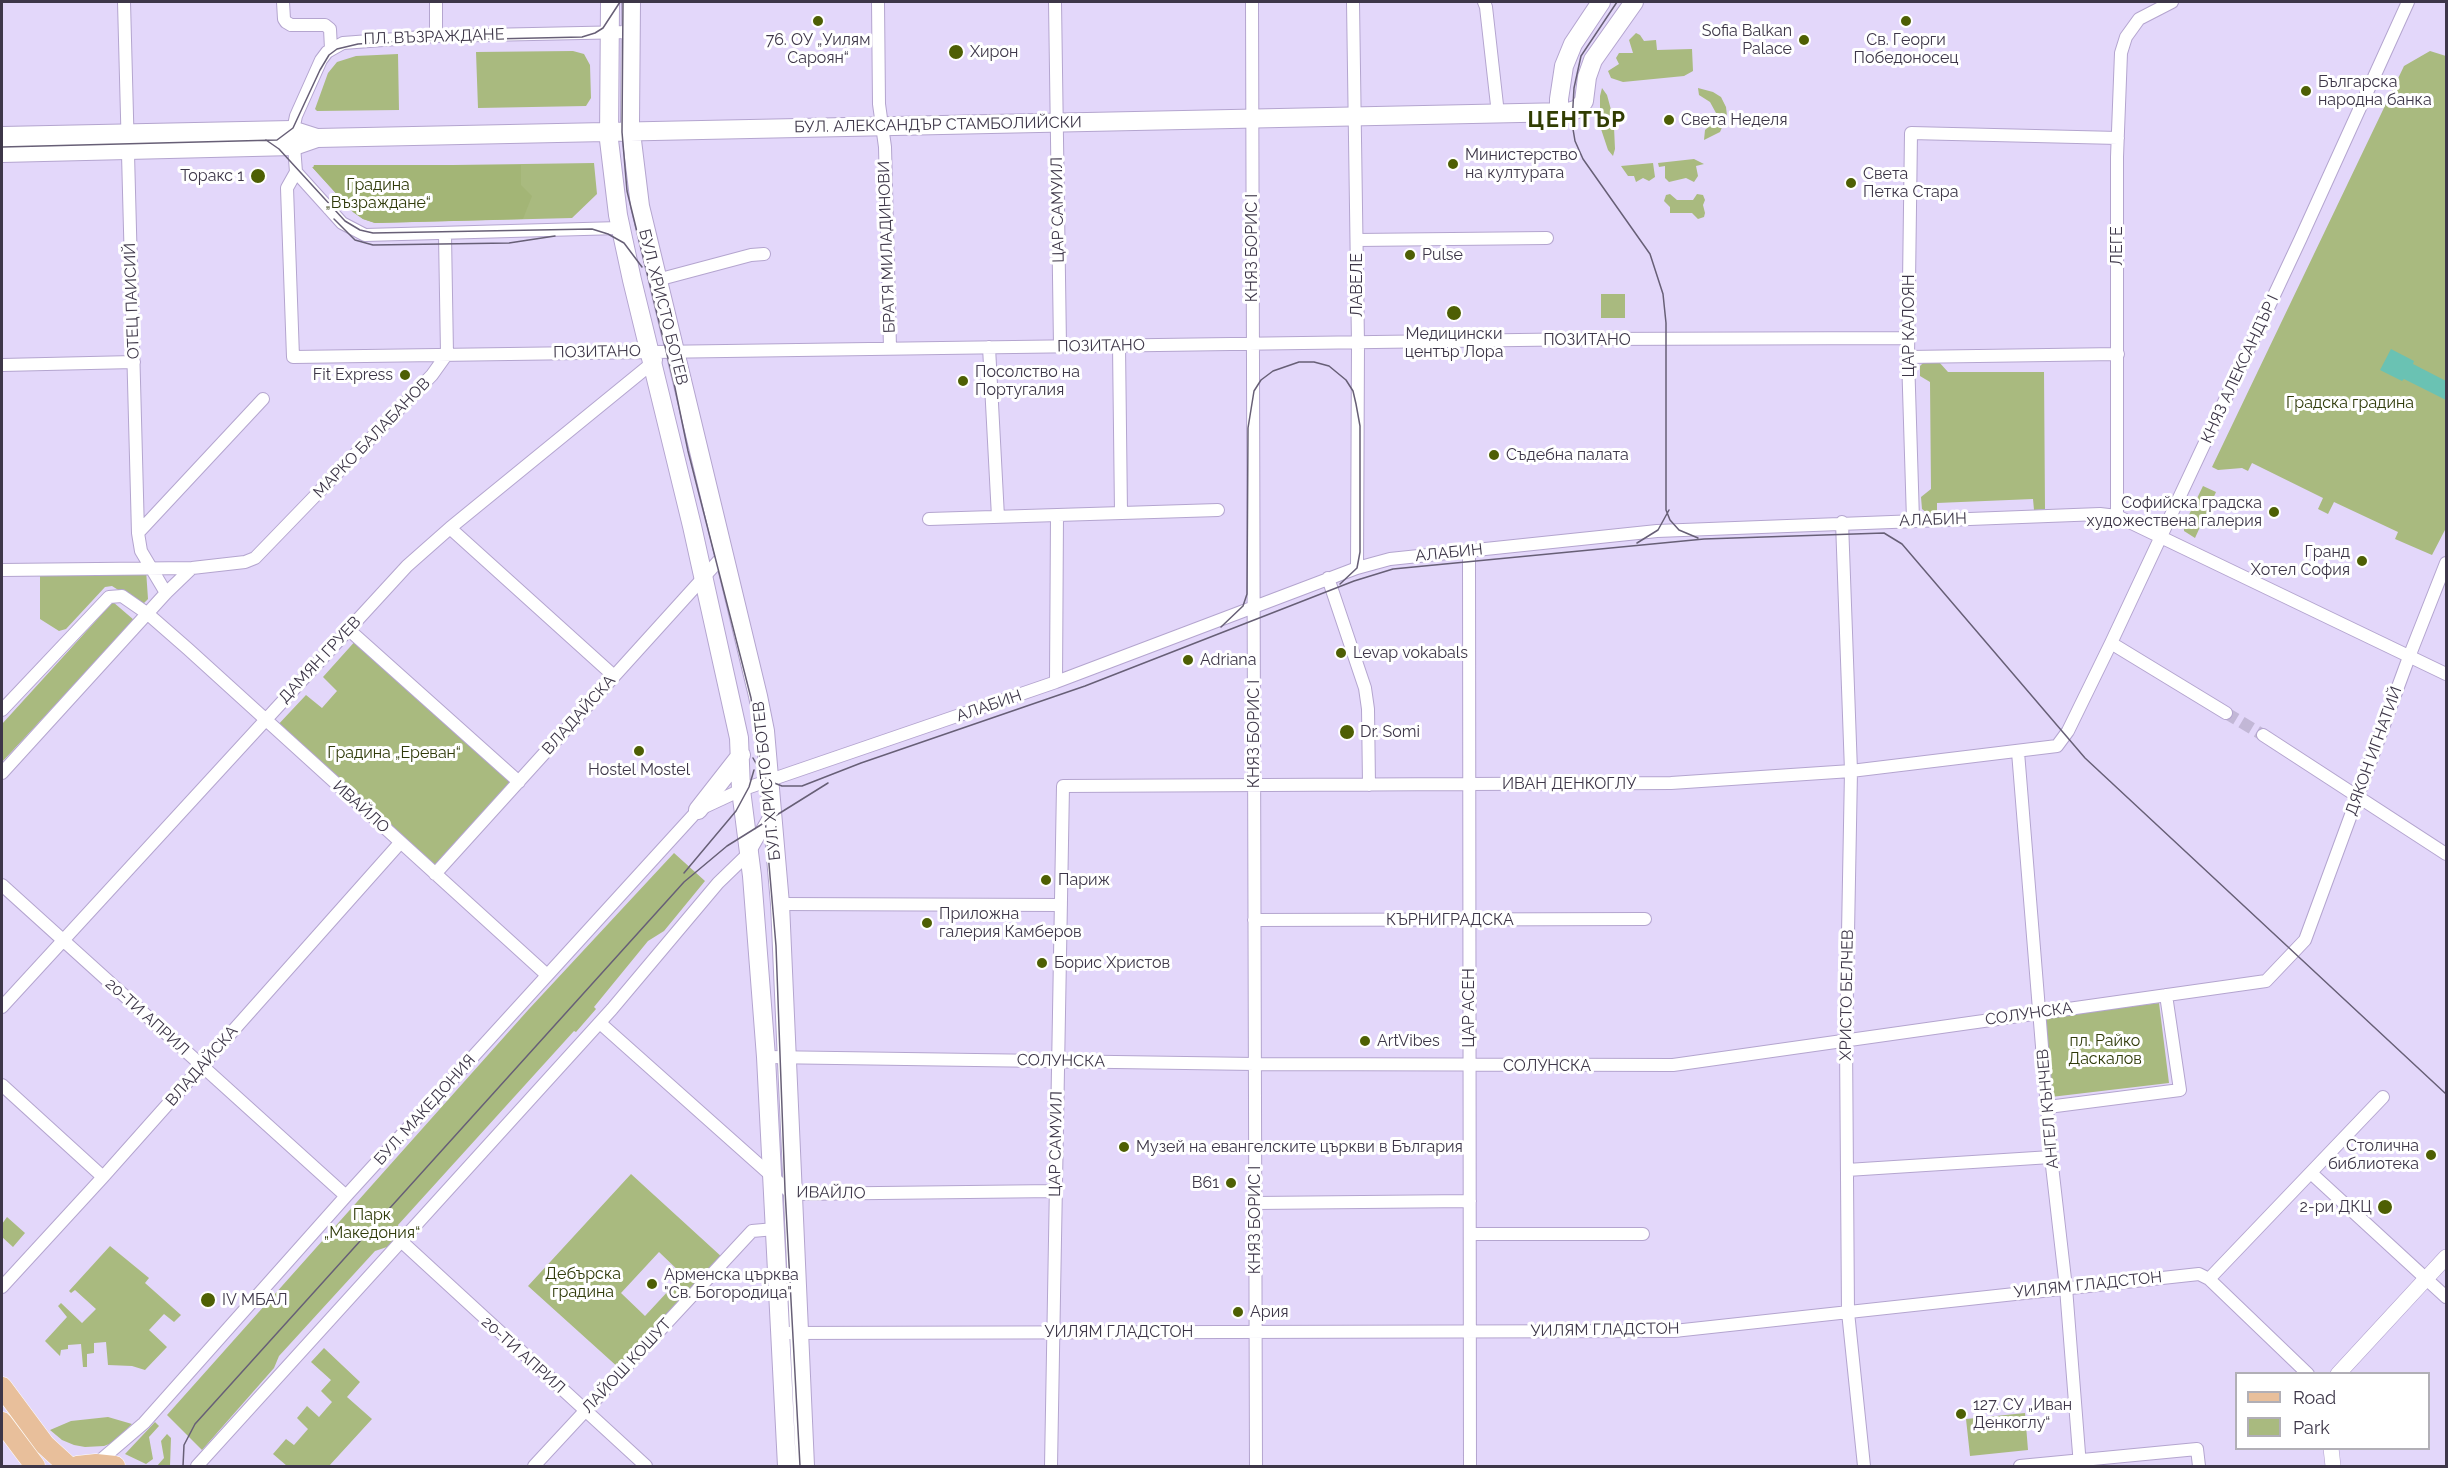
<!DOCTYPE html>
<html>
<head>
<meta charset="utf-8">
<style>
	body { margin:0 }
	#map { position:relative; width:2448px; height:1468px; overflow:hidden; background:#e3d7fa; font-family:Raleway,sans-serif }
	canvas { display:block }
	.frame { position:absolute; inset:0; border:3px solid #3d3648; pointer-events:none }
	.legend { position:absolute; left:2235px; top:1372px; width:195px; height:78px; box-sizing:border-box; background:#fff; border:2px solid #b1afb6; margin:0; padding:8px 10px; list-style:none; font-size:18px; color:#3d3648 }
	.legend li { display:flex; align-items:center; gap:12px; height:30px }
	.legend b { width:30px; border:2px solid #b1afb6 }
</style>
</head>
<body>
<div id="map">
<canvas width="2448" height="1468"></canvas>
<div class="frame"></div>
<ul class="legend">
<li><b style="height:8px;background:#e8bf9b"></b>Road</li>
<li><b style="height:16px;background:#a9ba7f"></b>Park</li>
</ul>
</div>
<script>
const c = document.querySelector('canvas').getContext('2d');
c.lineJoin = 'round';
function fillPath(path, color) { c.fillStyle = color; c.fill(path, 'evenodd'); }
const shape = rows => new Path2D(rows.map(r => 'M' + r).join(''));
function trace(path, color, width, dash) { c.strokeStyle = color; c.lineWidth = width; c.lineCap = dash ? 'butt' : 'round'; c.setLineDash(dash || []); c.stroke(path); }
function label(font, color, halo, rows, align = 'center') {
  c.font = font + ' Raleway,sans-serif'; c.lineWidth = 6; c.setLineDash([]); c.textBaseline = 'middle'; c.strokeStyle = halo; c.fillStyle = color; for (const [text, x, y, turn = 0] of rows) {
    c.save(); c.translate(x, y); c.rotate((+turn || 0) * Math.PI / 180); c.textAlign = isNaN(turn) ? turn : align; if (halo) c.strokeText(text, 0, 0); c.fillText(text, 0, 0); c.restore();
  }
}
fillPath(shape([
	[1636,33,1640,35,1644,41,1656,40,1657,50,1692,49,1693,71,1684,76,1623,82,1611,78,1608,71,1619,64,1616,58,1619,53,1633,53,1629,40],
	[573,51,584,54,590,65,591,98,586,106,478,108,476,52],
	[2430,51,2446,56,2446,528,2432,555,2395,539,2398,532,2334,502,2328,514,2318,509,2323,498,2252,463,2248,471,2242,468,2218,470,2212,467,2404,66],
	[398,54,399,110,317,111,315,109,328,73,337,62,356,56],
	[1602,88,1607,95,1613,117,1600,118,1600,96],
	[1698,88,1713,92,1721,97,1726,107,1727,116,1720,132,1704,140,1705,130,1714,122,1716,113,1710,102,1699,95],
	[1614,127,1615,149,1613,156,1608,150,1601,129],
	[1694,159,1704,164,1696,166,1698,176,1694,182,1686,178,1669,182,1665,178,1665,166,1659,167,1658,163],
	[594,163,597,194,572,218,375,223,363,219,353,212,312,167],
	[1653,163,1655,177,1649,181,1643,178,1636,182,1634,176,1628,176,1621,166],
	[1670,194,1677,200,1693,200,1697,194,1703,195,1705,200,1703,205,1705,213,1704,217,1698,219,1692,213,1670,213,1670,207,1664,201,1666,195],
	[1601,294,1625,294,1625,318,1601,318],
	[1924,362,1939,362,1948,372,2044,372,2045,509,2034,510,2033,499,1937,503,1937,514,1927,513,1922,509,1921,497,1931,489,1930,382,1920,376,1920,366],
	[2203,486,2216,492,2195,538,2184,531,2184,525],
	[146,570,148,599,142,605,112,586,105,587,66,629,59,631,40,619,40,571],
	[113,602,134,620,2,762,2,724],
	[358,638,519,782,435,874,275,728,306,695,322,708,337,691,323,677],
	[674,853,705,881,664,931,648,941,594,1007,596,1009,576,1032,574,1031,398,1225,400,1233,396,1238,387,1247,375,1251,279,1356,274,1368,202,1450,167,1415,529,1009],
	[2159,1003,2169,1083,2051,1097,2041,1018],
	[631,1174,723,1258,620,1369,528,1286],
	[659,1252,683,1275,645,1316,621,1293],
	[7,1217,25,1233,13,1247,2,1237,2,1224],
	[110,1246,149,1278,145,1283,181,1315,174,1322,164,1314,149,1330,167,1347,145,1370,132,1366,108,1365,106,1342,94,1343,94,1353,87,1354,87,1367,83,1367,81,1344,68,1345,68,1349,61,1350,60,1356,45,1341,67,1317,58,1306,61,1303,82,1323,96,1309,75,1290,71,1293,69,1291],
	[324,1348,360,1382,347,1397,372,1419,329,1466,287,1466,273,1454,286,1439,294,1445,308,1429,297,1418,307,1406,319,1417,332,1402,321,1391,331,1380,311,1362],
	[2025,1413,2028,1450,1970,1456,1966,1419],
	[108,1417,132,1424,112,1443,104,1446,85,1447,74,1445,62,1440,50,1430,71,1421],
	[155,1422,159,1426,149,1437,153,1459,146,1464,125,1454],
	[167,1434,171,1438,170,1466,157,1466,164,1458,161,1441]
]), '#a9ba7f');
fillPath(shape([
	[314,165,521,165,521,185,532,196,523,219,375,223,363,219,353,212,313,168]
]), '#a3b576');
fillPath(shape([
	[2391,349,2414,361,2413,364,2446,381,2446,400,2404,379,2402,381,2380,370]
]), '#6ac2b3');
trace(shape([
	[2226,713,2263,735]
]), '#c2b7d6', 12, [12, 6]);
const minor = shape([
	[124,2,138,533,141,551,166,593],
	[283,2,284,19,286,22,291,25,325,25,330,29,331,49],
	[436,2,436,36],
	[878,2,879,104,885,147,890,348],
	[1055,2,1060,346],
	[1252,2,1256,1466],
	[1353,2,1358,344,1357,568],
	[1484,2,1486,7,1498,114],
	[293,130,296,116,321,60,327,52,343,43,436,36,630,32],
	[294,146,296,172,342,223,365,235,620,228],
	[296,172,287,188,293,357,1591,339,1908,338],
	[1357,240,1547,238],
	[657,280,751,255,764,254],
	[1119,346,1121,513],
	[989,347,998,517],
	[1908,357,2118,354],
	[2,365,134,362],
	[2117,516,2117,157,2121,53,2126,37,2139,19,2172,2],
	[929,519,1218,510],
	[1913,520,1908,357,1911,133,2118,138],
	[1842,522,1851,771,1846,1041,1848,1312,1864,1466],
	[450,528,614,676],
	[138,533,263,399],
	[1469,550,1470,1466],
	[2,570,192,568,245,562,255,558,432,375,447,354,445,235],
	[1328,578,1365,688,1368,709,1369,785],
	[348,629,519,782],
	[2111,643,2226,713],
	[1056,682,1057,515],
	[2,710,109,597,122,596,148,614,188,649,547,975],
	[2263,735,2446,854],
	[2018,752,2051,1157,2066,1288,2080,1466],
	[2,773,166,593,192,568],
	[435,874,723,556],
	[2,885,346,1196],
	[780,904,1061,905],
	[1254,920,1645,919],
	[2,1007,407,566,450,528,656,360],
	[600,1023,792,1194,1056,1191],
	[766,1057,1255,1064,1673,1065,2266,981,2305,940,2409,657,2446,563],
	[2,1085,103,1177],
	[2048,1107,2180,1090,2166,995],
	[1847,1170,2051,1157],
	[2311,1173,2446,1297],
	[1255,1203,1470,1201],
	[1470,1234,1643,1234],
	[401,1241,646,1466],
	[2209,1279,2383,1097],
	[2,1287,103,1177,400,843],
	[781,1333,1674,1331,2199,1274,2209,1279,2308,1374],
	[96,1464,144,1423,346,1196,698,810,741,790,1056,682,1357,568,1390,559,1657,531,2100,514,2117,516,2446,674],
	[197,1466,612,1009,718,883,749,853,771,814],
	[534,1466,752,1231,775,1229],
	[1051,1466,1063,786,1671,783,1851,771,2057,746,2068,731,2111,643,2300,240,2408,2],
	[2020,1466,2197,1449,2199,1466]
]);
const tertiary = shape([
	[2338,1374,2446,1257],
	[2331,1448,2333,1466]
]);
const secondary = shape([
	[610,2,609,140,618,215,632,280,692,526,739,738,741,790,752,876,766,1057,787,1466],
	[631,2,630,124,640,206,758,696,765,731,780,904,805,1466],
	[1559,113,1559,99,1564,66,1573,44,1601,2],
	[2,136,292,130,317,138],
	[2,153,294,146,317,138,1568,112,1578,109,1584,101,1587,77,1593,60,1634,2],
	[698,810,741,755]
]);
const primary = shape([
	[2,1387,45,1445,68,1466],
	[2,1422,35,1466],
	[77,1466,96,1464,115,1466]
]);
trace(minor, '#b4a5cf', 14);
trace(tertiary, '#b4a5cf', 16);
trace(secondary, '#b4a5cf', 20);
trace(primary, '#fff', 21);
trace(minor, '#fff', 12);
trace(tertiary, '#fff', 15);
trace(secondary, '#fff', 18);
trace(primary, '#e8bf9b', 20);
trace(shape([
	[623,2,622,132,627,191,674,383,688,451,751,698,760,759,776,946,785,1190,800,1466],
	[1617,2,1581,56,1574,88,1572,123,1575,141,1583,159,1650,254,1663,294,1666,323,1666,510,1670,520,1679,530,1698,538],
	[266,140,279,149,345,221,360,230,373,233,592,229,608,234,624,243,642,267],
	[2,147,277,140,293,128,320,70,329,55,337,49,358,44,402,41,582,37,595,33,603,28,620,2],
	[334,219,355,240,373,245,509,243,555,236],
	[1637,543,1658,530,1669,510],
	[1221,627,1243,606,1247,594,1248,428,1254,391,1261,380,1273,371,1299,362,1314,362,1329,366,1346,380,1353,391,1356,404,1360,426,1360,552,1357,568,1340,584],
	[753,758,762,774,769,781,782,786,802,786,861,763,1085,686,1354,581,1393,569,1704,539,1884,533,1902,544,2085,758,2446,1094],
	[684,873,736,811,749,787,754,770],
	[183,1466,184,1445,195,1424,684,882,727,846,828,783]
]), '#675f76', 1.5);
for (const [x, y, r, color] of [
	[818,21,6,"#4e5f04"],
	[1906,21,6,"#4e5f04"],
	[1804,40,6,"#4e5f04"],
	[956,52,8,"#4e5f04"],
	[2306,91,6,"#4e5f04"],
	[1669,120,6,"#4e5f04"],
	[1453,164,6,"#4e5f04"],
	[258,176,8,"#4e5f04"],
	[1851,183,6,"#4e5f04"],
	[1410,255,6,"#4e5f04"],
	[1454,313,8,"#4e5f04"],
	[405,375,6,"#4e5f04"],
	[963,381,6,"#4e5f04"],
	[1494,455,6,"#4e5f04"],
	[2274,512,6,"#4e5f04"],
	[2362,561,6,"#4e5f04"],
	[1341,653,6,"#4e5f04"],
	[1188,660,6,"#4e5f04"],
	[1347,732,8,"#4e5f04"],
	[639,751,6,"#4e5f04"],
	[1046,880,6,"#4e5f04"],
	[927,923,6,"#4e5f04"],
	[1042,963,6,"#4e5f04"],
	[1365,1041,6,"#4e5f04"],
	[1124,1147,6,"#4e5f04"],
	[2431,1155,6,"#4e5f04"],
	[1231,1183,6,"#4e5f04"],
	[2385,1207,8,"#4e5f04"],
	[652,1284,6,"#4e5f04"],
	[208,1300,8,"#4e5f04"],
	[1238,1312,6,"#4e5f04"],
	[1961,1414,6,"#4e5f04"]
]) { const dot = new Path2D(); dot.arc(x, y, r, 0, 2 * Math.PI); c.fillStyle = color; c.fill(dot); trace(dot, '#fff', 2); }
label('16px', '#3d3648', '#fff', [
	["Sofia Balkan",1792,31,"right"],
	["Palace",1792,49,"right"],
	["76. ОУ „Уилям",818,40,"center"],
	["Сароян“",818,58,"center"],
	["Св. Георги",1906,40,"center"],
	["Победоносец",1906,58,"center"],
	["Хирон",970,52],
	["Българска",2318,82],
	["народна банка",2318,100],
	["Света Неделя",1681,120],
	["Министерство",1465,155],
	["на културата",1465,173],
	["Света",1863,174],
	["Петка Стара",1863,192],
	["Торакс 1",244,176,"right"],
	["Pulse",1422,255],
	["Медицински",1454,334,"center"],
	["център Лора",1454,352,"center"],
	["Посолство на",975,372],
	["Португалия",975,390],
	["Fit Express",393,375,"right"],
	["Съдебна палата",1506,455],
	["Софийска градска",2262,503,"right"],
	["художествена галерия",2262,521,"right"],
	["Гранд",2350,552,"right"],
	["Хотел София",2350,570,"right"],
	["Levap vokabals",1353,653],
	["Adriana",1200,660],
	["Dr. Somi",1360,732],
	["Hostel Mostel",639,770,"center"],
	["Париж",1058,880],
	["Приложна",939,914],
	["галерия Камберов",939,932],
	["Борис Христов",1054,963],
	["ArtVibes",1377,1041],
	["Столична",2419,1146,"right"],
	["библиотека",2419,1164,"right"],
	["Музей на евангелските църкви в България",1136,1147],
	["B61",1219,1183,"right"],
	["2-ри ДКЦ",2372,1207,"right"],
	["Арменска църква",664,1275],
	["\"Св. Богородица\"",664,1293],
	["IV МБАЛ",222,1300],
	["Ария",1250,1312],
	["127. СУ „Иван",1973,1405],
	["Денкоглу“",1973,1423]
], 'left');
label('16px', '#3d3648', '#fff', [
	["ПЛ. ВЪЗРАЖДАНЕ",434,37,-2],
	["БУЛ. АЛЕКСАНДЪР СТАМБОЛИЙСКИ",938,125,-1],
	["ЦАР САМУИЛ",1058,210,-91],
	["ЛЕГЕ",2117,246,-90],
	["БРАТЯ МИЛАДИНОВИ",887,247,-92],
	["КНЯЗ БОРИС I",1252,248,-90],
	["ЛАВЕЛЕ",1357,285,-90],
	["ОТЕЦ ПАИСИЙ",132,301,-92],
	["БУЛ. ХРИСТО БОТЕВ",663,307,76],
	["ЦАР КАЛОЯН",1909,326,-90],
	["ПОЗИТАНО",1587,340],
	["ПОЗИТАНО",1101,346,-1],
	["ПОЗИТАНО",597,352,-1],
	["КНЯЗ АЛЕКСАНДЪР I",2240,369,-65],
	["МАРКО БАЛАБАНОВ",372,438,-46],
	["АЛАБИН",1933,520,-2],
	["АЛАБИН",1449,553,-6],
	["ДАМЯН ГРУЕВ",320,660,-47],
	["АЛАБИН",989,706,-19],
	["ВЛАДАЙСКА",579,715,-48],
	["КНЯЗ БОРИС I",1254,734,-90],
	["ДЯКОН ИГНАТИЙ",2374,751,-70],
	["БУЛ. ХРИСТО БОТЕВ",767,781,-96],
	["ИВАН ДЕНКОГЛУ",1569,784],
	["ИВАЙЛО",361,807,42],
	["КЪРНИГРАДСКА",1450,920],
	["ХРИСТО БЕЛЧЕВ",1847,995,-89],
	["ЦАР АСЕН",1469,1008,-90],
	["СОЛУНСКА",2029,1014,-8],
	["20-ТИ АПРИЛ",147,1017,42],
	["СОЛУНСКА",1061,1061,1],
	["ВЛАДАЙСКА",202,1066,-49],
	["СОЛУНСКА",1547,1066],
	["АНГЕЛ КЪНЧЕВ",2048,1109,-95],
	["БУЛ. МАКЕДОНИЯ",425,1110,-48],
	["ЦАР САМУИЛ",1056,1144,-89],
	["ИВАЙЛО",831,1193,1],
	["КНЯЗ БОРИС I",1255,1220,-90],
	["УИЛЯМ ГЛАДСТОН",2088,1285,-6],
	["УИЛЯМ ГЛАДСТОН",1605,1330,-1],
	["УИЛЯМ ГЛАДСТОН",1119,1332],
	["20-ТИ АПРИЛ",523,1355,42],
	["ЛАЙОШ КОШУТ",627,1366,-47]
]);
label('16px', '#2f3a09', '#fff', [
	["Градина",378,185],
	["„Възраждане“",378,203],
	["Градска градина",2350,403],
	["Градина „Ереван“",394,753],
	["пл. Райко",2105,1041],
	["Даскалов",2105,1059],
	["Парк",372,1215],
	["„Македония“",372,1233],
	["Дебърска",583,1274],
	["градина",583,1292]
]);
c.letterSpacing = '1.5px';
label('bold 22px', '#313d02', '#fff', [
	["ЦЕНТЪР",1577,120]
]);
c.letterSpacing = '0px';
</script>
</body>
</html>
